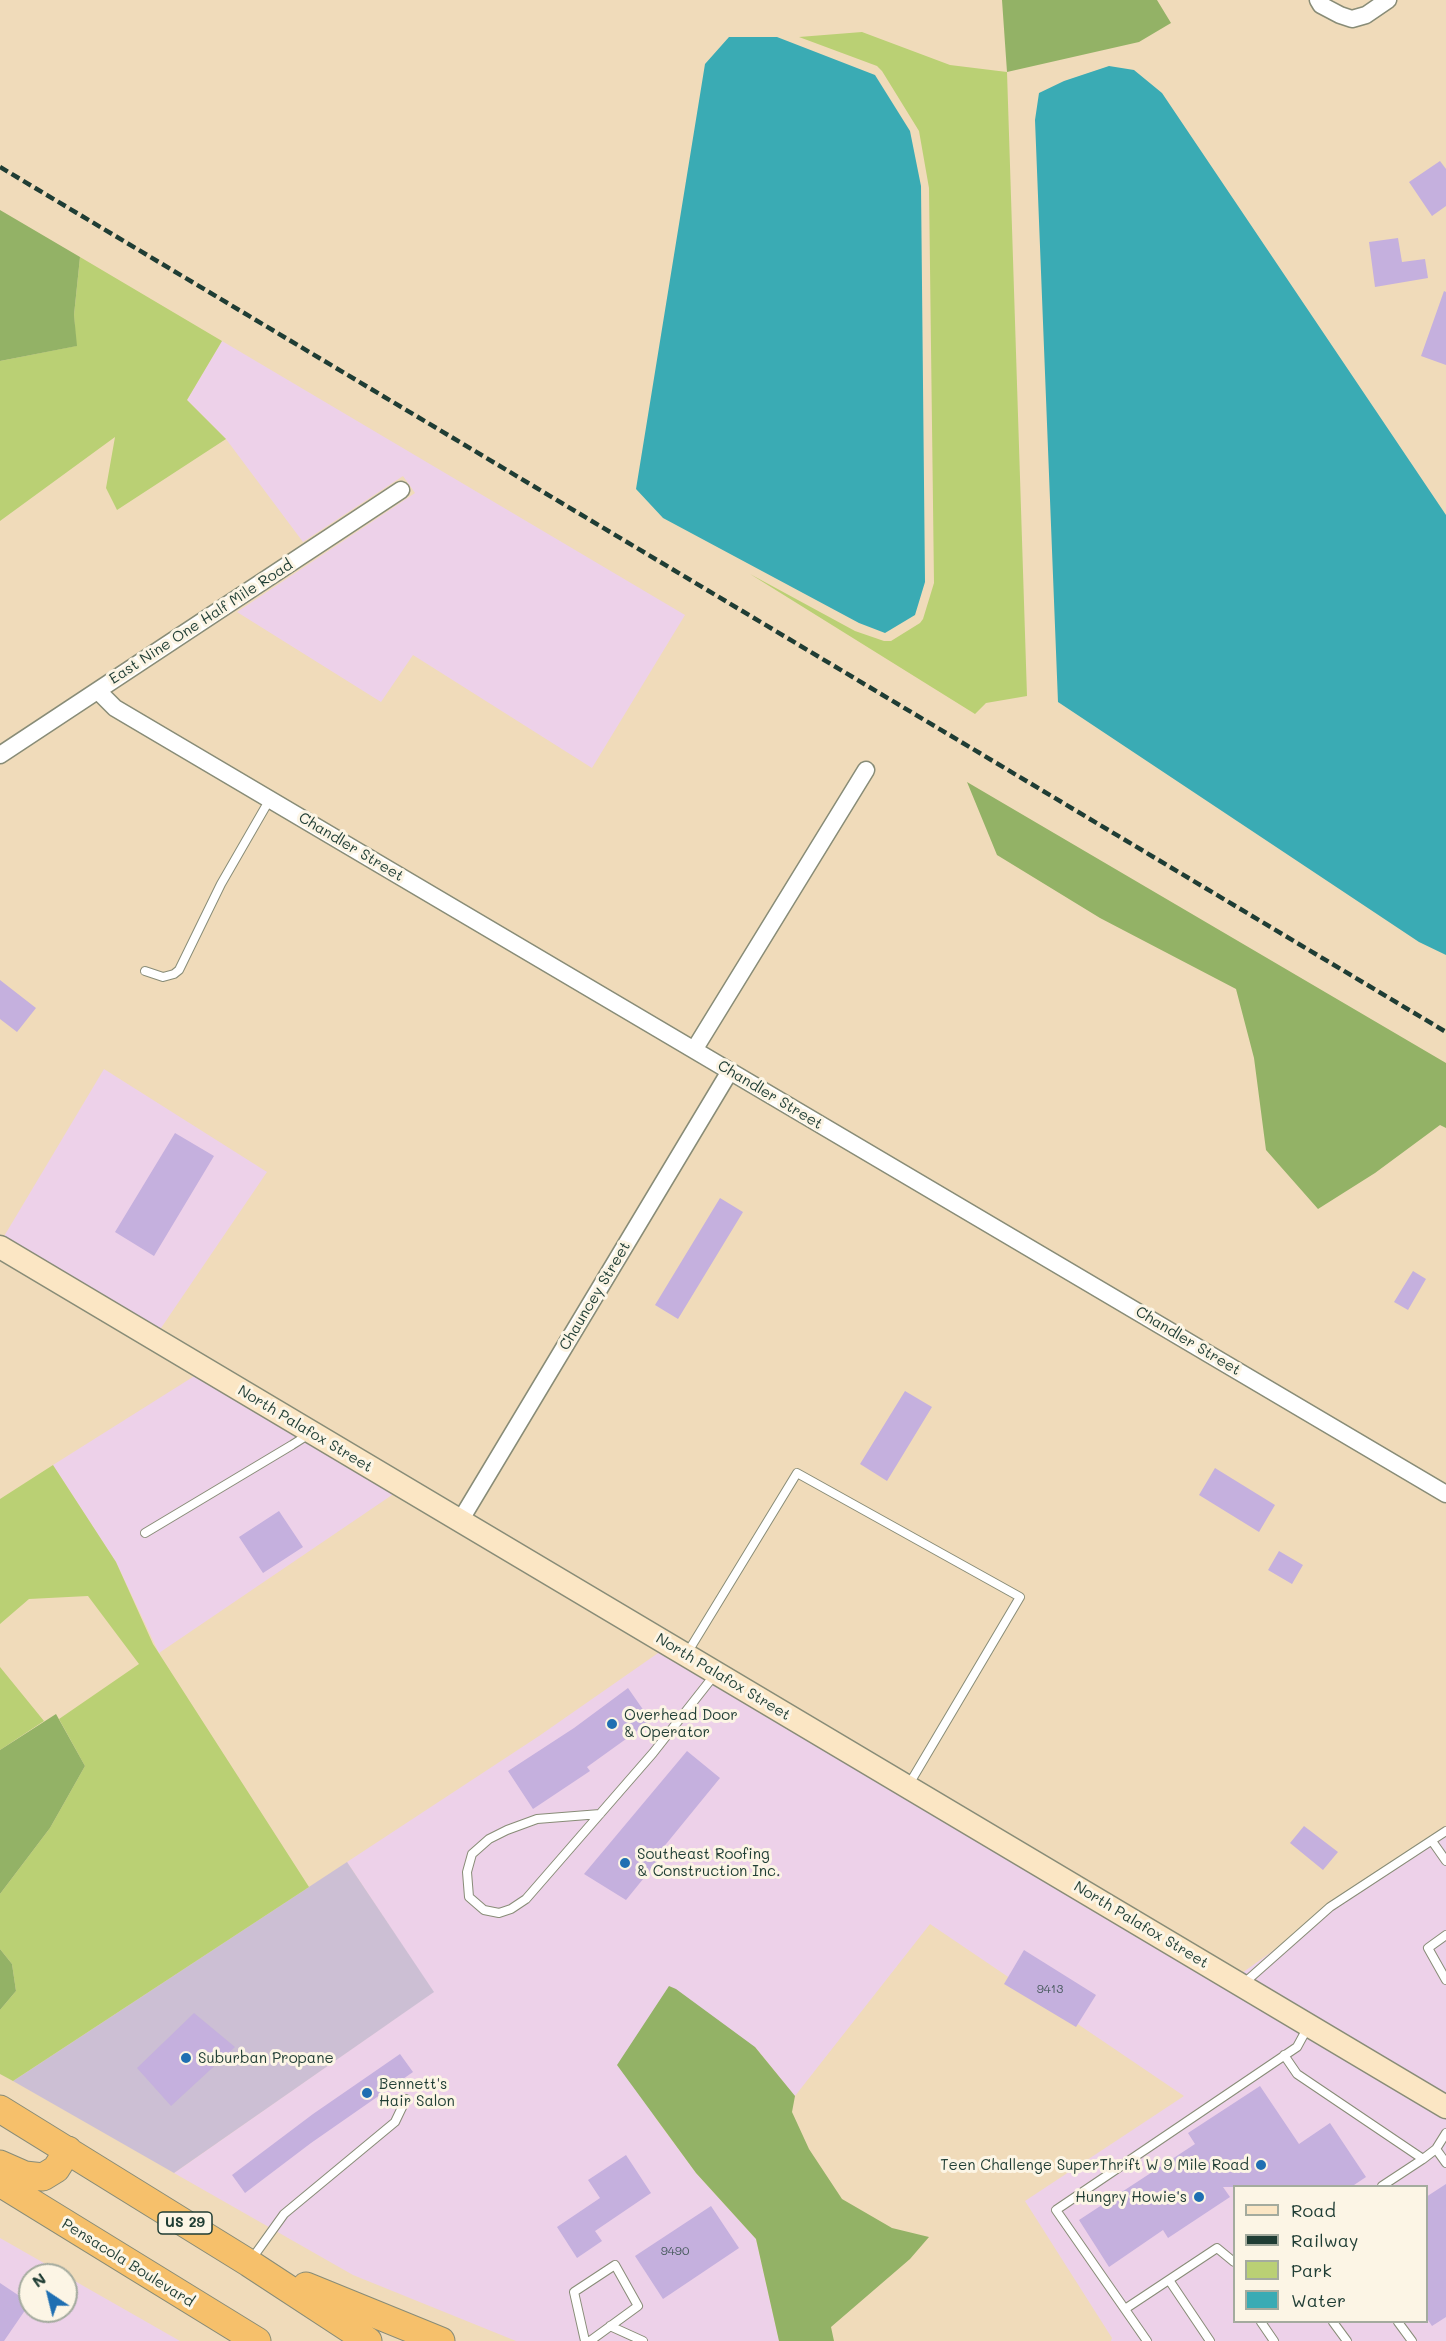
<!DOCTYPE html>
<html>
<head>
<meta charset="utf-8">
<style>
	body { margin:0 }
	#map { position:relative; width:1446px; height:2341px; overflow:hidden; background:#f0dbba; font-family:Mali,sans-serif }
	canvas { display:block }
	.legend { position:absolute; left:1233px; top:2185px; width:195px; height:138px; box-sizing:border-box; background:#fcf5e5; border:2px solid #a4ab9e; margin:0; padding:8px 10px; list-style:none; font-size:18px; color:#1f3d34 }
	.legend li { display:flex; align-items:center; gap:12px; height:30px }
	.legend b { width:30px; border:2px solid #a4ab9e }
	.north { position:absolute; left:18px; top:2263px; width:60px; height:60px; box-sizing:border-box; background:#fcf5e5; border:2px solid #a4ab9e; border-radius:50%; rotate:325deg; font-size:16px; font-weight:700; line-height:24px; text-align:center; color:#1f3d34 }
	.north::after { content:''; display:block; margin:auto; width:21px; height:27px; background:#1f6fb2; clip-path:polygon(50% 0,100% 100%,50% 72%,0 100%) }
</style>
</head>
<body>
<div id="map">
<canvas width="1446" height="2341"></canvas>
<ul class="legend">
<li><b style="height:8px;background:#fbe6c4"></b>Road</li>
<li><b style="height:8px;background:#1f3d34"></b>Railway</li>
<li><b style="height:16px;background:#bad074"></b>Park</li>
<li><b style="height:16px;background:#3aabb4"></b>Water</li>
</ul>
<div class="north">N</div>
</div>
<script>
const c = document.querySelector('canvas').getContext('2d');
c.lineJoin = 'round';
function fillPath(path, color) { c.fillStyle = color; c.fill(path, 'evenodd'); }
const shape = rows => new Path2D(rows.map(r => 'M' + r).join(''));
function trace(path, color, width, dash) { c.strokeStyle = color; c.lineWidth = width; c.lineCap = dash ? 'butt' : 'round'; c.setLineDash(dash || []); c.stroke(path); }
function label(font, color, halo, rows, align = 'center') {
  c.font = font + ' Mali,sans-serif'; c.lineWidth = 6; c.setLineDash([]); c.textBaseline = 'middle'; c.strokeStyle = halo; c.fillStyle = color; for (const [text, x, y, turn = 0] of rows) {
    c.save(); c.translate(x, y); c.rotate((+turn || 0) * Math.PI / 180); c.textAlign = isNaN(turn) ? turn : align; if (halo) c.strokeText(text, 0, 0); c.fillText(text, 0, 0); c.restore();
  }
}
fillPath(shape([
	[222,341,685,615,592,768,413,655,381,702,237,612,415,493,403,476,303,542,226,439,187,400],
	[104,1069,267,1172,159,1331,3,1238],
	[196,1375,395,1493,159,1653,116,1562,53,1465],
	[661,1651,1446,2118,1446,2341,1111,2341,1112,2338,1025,2201,1184,2096,930,1924,795,2096,755,2047,654,2116,696,2173,756,2239,779,2341,516,2341,353,2275,174,2173,433,1992,347,1862,539,1736],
	[1234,2186,1426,2186,1426,2322,1234,2322],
	[1446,1827,1446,2095,1242,1973],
	[0,2238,65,2275,30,2275,30,2311,66,2311,66,2276,180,2341,0,2341]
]), '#edd1e9');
fillPath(shape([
	[347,1862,434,1992,174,2173,13,2081]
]), '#ccbfd4');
fillPath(shape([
	[862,32,950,65,1007,72,1027,696,986,703,975,714,750,574,855,631,884,641,891,641,920,623,923,619,934,583,929,188,919,131,882,71,877,66,799,37],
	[80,257,222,341,187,400,226,439,117,510,106,488,115,437,0,521,0,361,76,346,74,315],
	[53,1465,116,1562,153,1644,309,1887,13,2081,0,2074,0,2010,16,1991,12,1964,0,1949,0,1894,50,1828,85,1766,59,1719,139,1664,88,1596,29,1599,0,1624,0,1499],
	[0,1667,44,1721,0,1750]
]), '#bad074');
fillPath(shape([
	[1002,0,1157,0,1171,23,1139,42,1007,72],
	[0,210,80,257,74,315,77,346,0,361],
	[967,782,1446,1063,1446,1128,1440,1125,1375,1173,1318,1209,1266,1150,1254,1058,1236,989,1100,918,997,855],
	[56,1714,85,1766,50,1828,0,1894,0,1750],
	[0,1949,12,1964,16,1991,0,2010],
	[669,1986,676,1989,755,2047,795,2096,792,2112,809,2149,842,2199,892,2228,929,2237,910,2259,831,2327,834,2341,779,2341,756,2239,696,2173,617,2065]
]), '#93b266');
fillPath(shape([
	[729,37,777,37,875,75,910,131,921,186,925,582,915,615,885,633,859,623,663,518,636,489,705,64],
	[1109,66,1134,70,1162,93,1446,515,1446,955,1419,942,1058,702,1035,120,1039,93,1064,81]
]), '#3aabb4');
fillPath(shape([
	[1440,161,1446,169,1446,206,1432,216,1409,182],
	[1398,238,1402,262,1425,259,1428,278,1375,287,1369,242],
	[1444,291,1446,292,1446,365,1421,356],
	[0,980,36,1008,17,1032,0,1019],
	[175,1133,214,1156,154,1256,115,1232],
	[720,1198,743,1212,678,1319,655,1305],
	[1413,1271,1426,1279,1408,1310,1394,1302],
	[905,1391,932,1407,887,1481,860,1464],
	[1215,1468,1275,1505,1259,1532,1199,1495],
	[279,1511,303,1547,263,1573,239,1537],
	[1279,1551,1303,1565,1292,1584,1268,1570],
	[628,1688,651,1721,587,1767,590,1771,533,1809,508,1771,574,1728],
	[687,1751,720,1778,662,1849,665,1852,626,1900,584,1874],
	[1304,1826,1338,1852,1323,1870,1290,1843],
	[1024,1950,1096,1995,1076,2027,1004,1984],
	[194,2013,235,2047,171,2106,137,2068],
	[400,2054,413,2072,311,2143,245,2193,232,2175,313,2114],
	[1260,2086,1299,2144,1330,2123,1366,2177,1351,2187,1223,2187,1230,2197,1168,2238,1163,2230,1109,2267,1079,2220,1195,2144,1188,2133],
	[626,2155,651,2193,595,2231,602,2241,577,2258,557,2227,600,2198,588,2180],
	[1446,2184,1446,2317,1432,2326,1426,2317,1426,2197],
	[711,2206,739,2248,663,2299,635,2256],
	[0,2283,30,2303,4,2341,0,2341]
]), '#c5b0de');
const service = shape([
	[145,971,163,977,174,974,179,970,221,884,270,799],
	[145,1533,292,1445,303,1438,308,1431],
	[686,1655,797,1473,1020,1597,908,1786],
	[600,1814,537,1819,507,1830,489,1839,472,1854,467,1872,469,1897,484,1910,499,1913,511,1909,526,1899,653,1753,716,1673],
	[1432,1841,1446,1861],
	[1446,1935,1428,1948,1446,1980],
	[1243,1984,1330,1907,1446,1831],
	[1284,2055,1297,2074,1423,2159,1436,2149],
	[1446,2133,1436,2149,1446,2163],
	[1382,2186,1423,2159],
	[251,2260,284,2214,395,2122,406,2099],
	[1169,2280,1210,2341],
	[1125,2309,1217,2248,1234,2262],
	[1261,2322,1274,2341],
	[1333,2322,1347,2341],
	[1398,2322,1412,2341],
	[610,2326,643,2341],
	[585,2341,574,2292,615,2265,638,2306,590,2341],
	[1147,2341,1056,2210,1297,2047,1309,2025]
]);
const minor = shape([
	[1318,0,1321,5,1340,15,1352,19,1366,15,1388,0],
	[98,691,115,708,1446,1494],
	[0,755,401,490],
	[694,1050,866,770],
	[460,1521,730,1071]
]);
const secondary = shape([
	[0,1247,1446,2107]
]);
const trunk = shape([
	[0,2109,249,2263,368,2341],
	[0,2164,25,2175,43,2177,56,2169,68,2150],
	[0,2183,257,2341],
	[306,2286,441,2341]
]);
trace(service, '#888c77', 10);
trace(minor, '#888c77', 19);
trace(secondary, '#888c77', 25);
trace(trunk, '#888c77', 29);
trace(service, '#fff', 8);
trace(minor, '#fff', 16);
trace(secondary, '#fbe6c4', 22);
trace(trunk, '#f6c06b', 27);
trace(shape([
	[0,167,1446,1032]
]), '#1f3d34', 4.5, [9, 4.5]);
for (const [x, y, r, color] of [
	[612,1724,6,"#1f6fb2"],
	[625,1863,6,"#1f6fb2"],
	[186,2058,6,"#1f6fb2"],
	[367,2093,6,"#1f6fb2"],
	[1261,2165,6,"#1f6fb2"],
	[1199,2197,6,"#1f6fb2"]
]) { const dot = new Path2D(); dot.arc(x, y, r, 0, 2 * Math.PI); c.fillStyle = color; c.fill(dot); trace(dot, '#fcf5e5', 2); }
label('12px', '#485a5e', null, [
	["9413",1050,1989],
	["9490",675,2251]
]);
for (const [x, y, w] of [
	[185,2223,54]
]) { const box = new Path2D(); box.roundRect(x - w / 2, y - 11, w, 22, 4.5); c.fillStyle = '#fcf5e5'; c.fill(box); trace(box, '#1f3d34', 1.5); }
label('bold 14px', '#1f3d34', null, [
	["US 29",185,2223]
]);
label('15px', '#1f3d34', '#fcf5e5', [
	["East Nine One Half Mile Road",201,622,-33],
	["Chandler Street",351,847,31],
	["Chandler Street",770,1095,31],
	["Chauncey Street",595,1296,-59],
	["Chandler Street",1188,1341,31],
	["North Palafox Street",305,1429,31],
	["North Palafox Street",723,1677,31],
	["North Palafox Street",1141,1925,31],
	["Pensacola Boulevard",128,2263,32]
]);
label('15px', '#1f3d34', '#fcf5e5', [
	["Overhead Door",624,1715],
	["& Operator",624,1732],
	["Southeast Roofing",637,1854],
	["& Construction Inc.",637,1871],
	["Suburban Propane",198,2058],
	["Bennett's",379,2084],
	["Hair Salon",379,2101],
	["Teen Challenge SuperThrift W 9 Mile Road",1249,2165,"right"],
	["Hungry Howie's",1187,2197,"right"]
], 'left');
</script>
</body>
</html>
